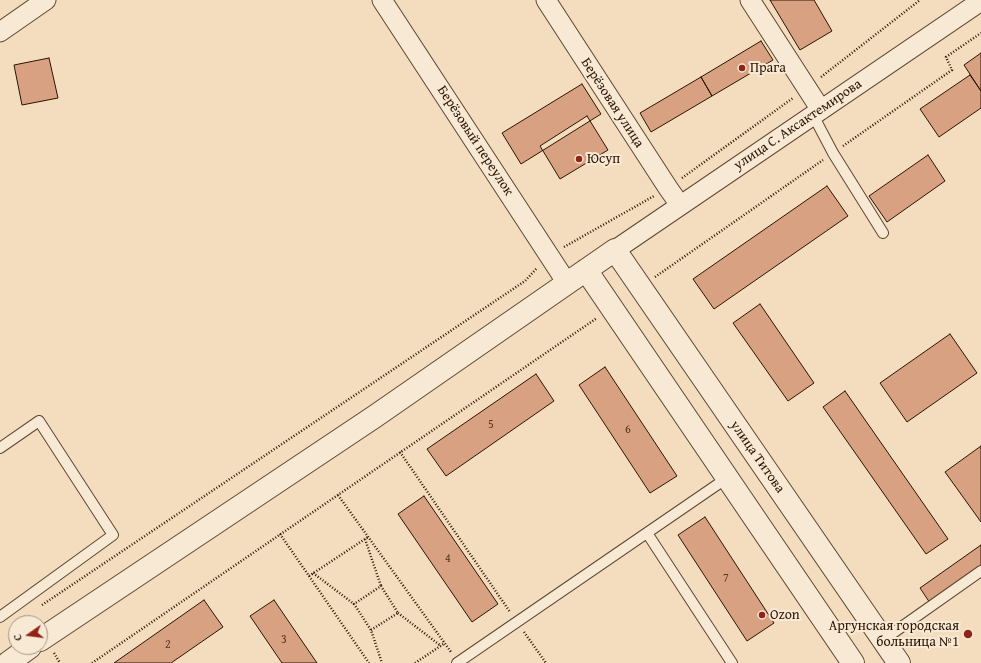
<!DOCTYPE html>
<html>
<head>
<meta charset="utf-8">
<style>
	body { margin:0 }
	#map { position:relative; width:981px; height:663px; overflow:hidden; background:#f4ddbf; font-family:"Gentium Book Plus",serif }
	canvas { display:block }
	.north { position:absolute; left:8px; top:615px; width:40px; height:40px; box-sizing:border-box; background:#f8e9d5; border:1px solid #a69480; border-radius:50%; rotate:256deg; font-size:11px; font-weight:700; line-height:16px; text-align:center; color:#2b1400 }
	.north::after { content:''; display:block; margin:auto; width:14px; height:18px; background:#8f2418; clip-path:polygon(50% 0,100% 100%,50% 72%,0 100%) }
</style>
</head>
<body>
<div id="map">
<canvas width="981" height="663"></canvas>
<div class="north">С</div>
</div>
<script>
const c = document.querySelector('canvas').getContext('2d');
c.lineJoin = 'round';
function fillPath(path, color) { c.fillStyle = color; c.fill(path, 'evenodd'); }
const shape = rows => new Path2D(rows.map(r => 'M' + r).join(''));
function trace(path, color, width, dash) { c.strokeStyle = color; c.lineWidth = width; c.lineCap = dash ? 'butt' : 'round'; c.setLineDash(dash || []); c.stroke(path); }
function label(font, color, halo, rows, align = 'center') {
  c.font = font + ' "Gentium Book Plus",serif'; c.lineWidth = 4; c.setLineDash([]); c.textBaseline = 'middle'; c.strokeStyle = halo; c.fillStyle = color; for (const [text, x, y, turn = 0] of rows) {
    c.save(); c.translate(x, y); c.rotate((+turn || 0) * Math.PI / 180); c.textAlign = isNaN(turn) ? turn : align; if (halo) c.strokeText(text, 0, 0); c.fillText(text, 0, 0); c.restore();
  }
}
const building = shape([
	[770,0,814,0,832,31,800,50,770,0],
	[761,41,773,60,712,96,701,77,761,41],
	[981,53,981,91,964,65,981,53],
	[49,58,58,98,22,105,14,65,49,58],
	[970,75,981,91,981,108,939,137,920,109,970,75],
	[701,77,712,96,651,132,640,113,701,77],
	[582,84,601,114,521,164,502,133,582,84],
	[587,116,608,150,560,179,540,146,587,116],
	[928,155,945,181,887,222,869,196,928,155],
	[827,186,848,216,714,309,693,279,827,186],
	[760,304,814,383,788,401,733,323,760,304],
	[950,334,977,373,907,422,880,383,950,334],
	[605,367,677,476,650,493,579,385,605,367],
	[536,374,554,401,446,476,427,449,536,374],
	[845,391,948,539,926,554,823,407,845,391],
	[981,446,981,522,945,472,981,446],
	[424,496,498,604,472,622,398,514,424,496],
	[705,517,774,623,747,641,678,535,705,517],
	[981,545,981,567,930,603,920,588,981,545],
	[204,600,223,627,171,663,114,663,204,600],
	[274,600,317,663,282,663,250,616,274,600]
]);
fillPath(building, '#d8a181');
trace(building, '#2b1400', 1);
const service = shape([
	[813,115,833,153,883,233],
	[0,448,39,421,113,535,0,617],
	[647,533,732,663],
	[883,640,981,571],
	[457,663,727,478]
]);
const minor = shape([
	[382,0,567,283],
	[546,0,668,188,680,205],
	[750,0,821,110],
	[0,32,46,0],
	[615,250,981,1]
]);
const tertiary = shape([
	[586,270,853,663],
	[40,640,374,417,615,250,899,663],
	[8,663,30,647]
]);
trace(service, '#5d4630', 12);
trace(minor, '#5d4630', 21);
trace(tertiary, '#5d4630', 24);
trace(shape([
	[821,77,920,0],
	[843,146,952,70,946,57,981,33],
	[682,178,793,98],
	[564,247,654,196],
	[655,277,823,160],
	[400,452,510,612],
	[338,495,451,652],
	[280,534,369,663],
	[365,539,381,586],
	[313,573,354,604],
	[309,576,368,537],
	[42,605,525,281,537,268],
	[398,613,441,646],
	[371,630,398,613,381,586,354,604,371,630,382,663],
	[524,632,546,663],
	[54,653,60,663],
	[92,663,597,318],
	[415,663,445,643]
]), '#2b1400', 2.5, [1, 2]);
trace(service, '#f8e9d5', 10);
trace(minor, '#f8e9d5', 19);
trace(tertiary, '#f8e9d5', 22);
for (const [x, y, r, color] of [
	[742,68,4,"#8f2418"],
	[579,159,4,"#8f2418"],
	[762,615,4,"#8f2418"],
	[968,634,5,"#8f2418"]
]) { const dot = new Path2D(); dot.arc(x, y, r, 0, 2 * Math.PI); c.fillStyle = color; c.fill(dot); trace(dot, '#f8e9d5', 1.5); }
label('12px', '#563720', null, [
	["5",491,425],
	["6",628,430],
	["4",448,559],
	["7",726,579],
	["3",284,640],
	["2",168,645]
]);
label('14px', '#2b1400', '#f8e9d5', [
	["Прага",750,68],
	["Юсуп",587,159],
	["Ozon",770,615],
	["Аргунская городская",959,626,"right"],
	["больница №1",959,642,"right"]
], 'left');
label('14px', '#2b1400', '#f8e9d5', [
	["Берёзовая улица",612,103,57],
	["улица С. Аксактемирова",798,125,-34],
	["Берёзовый переулок",475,141,57],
	["улица Титова",757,457,55]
]);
</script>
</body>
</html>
